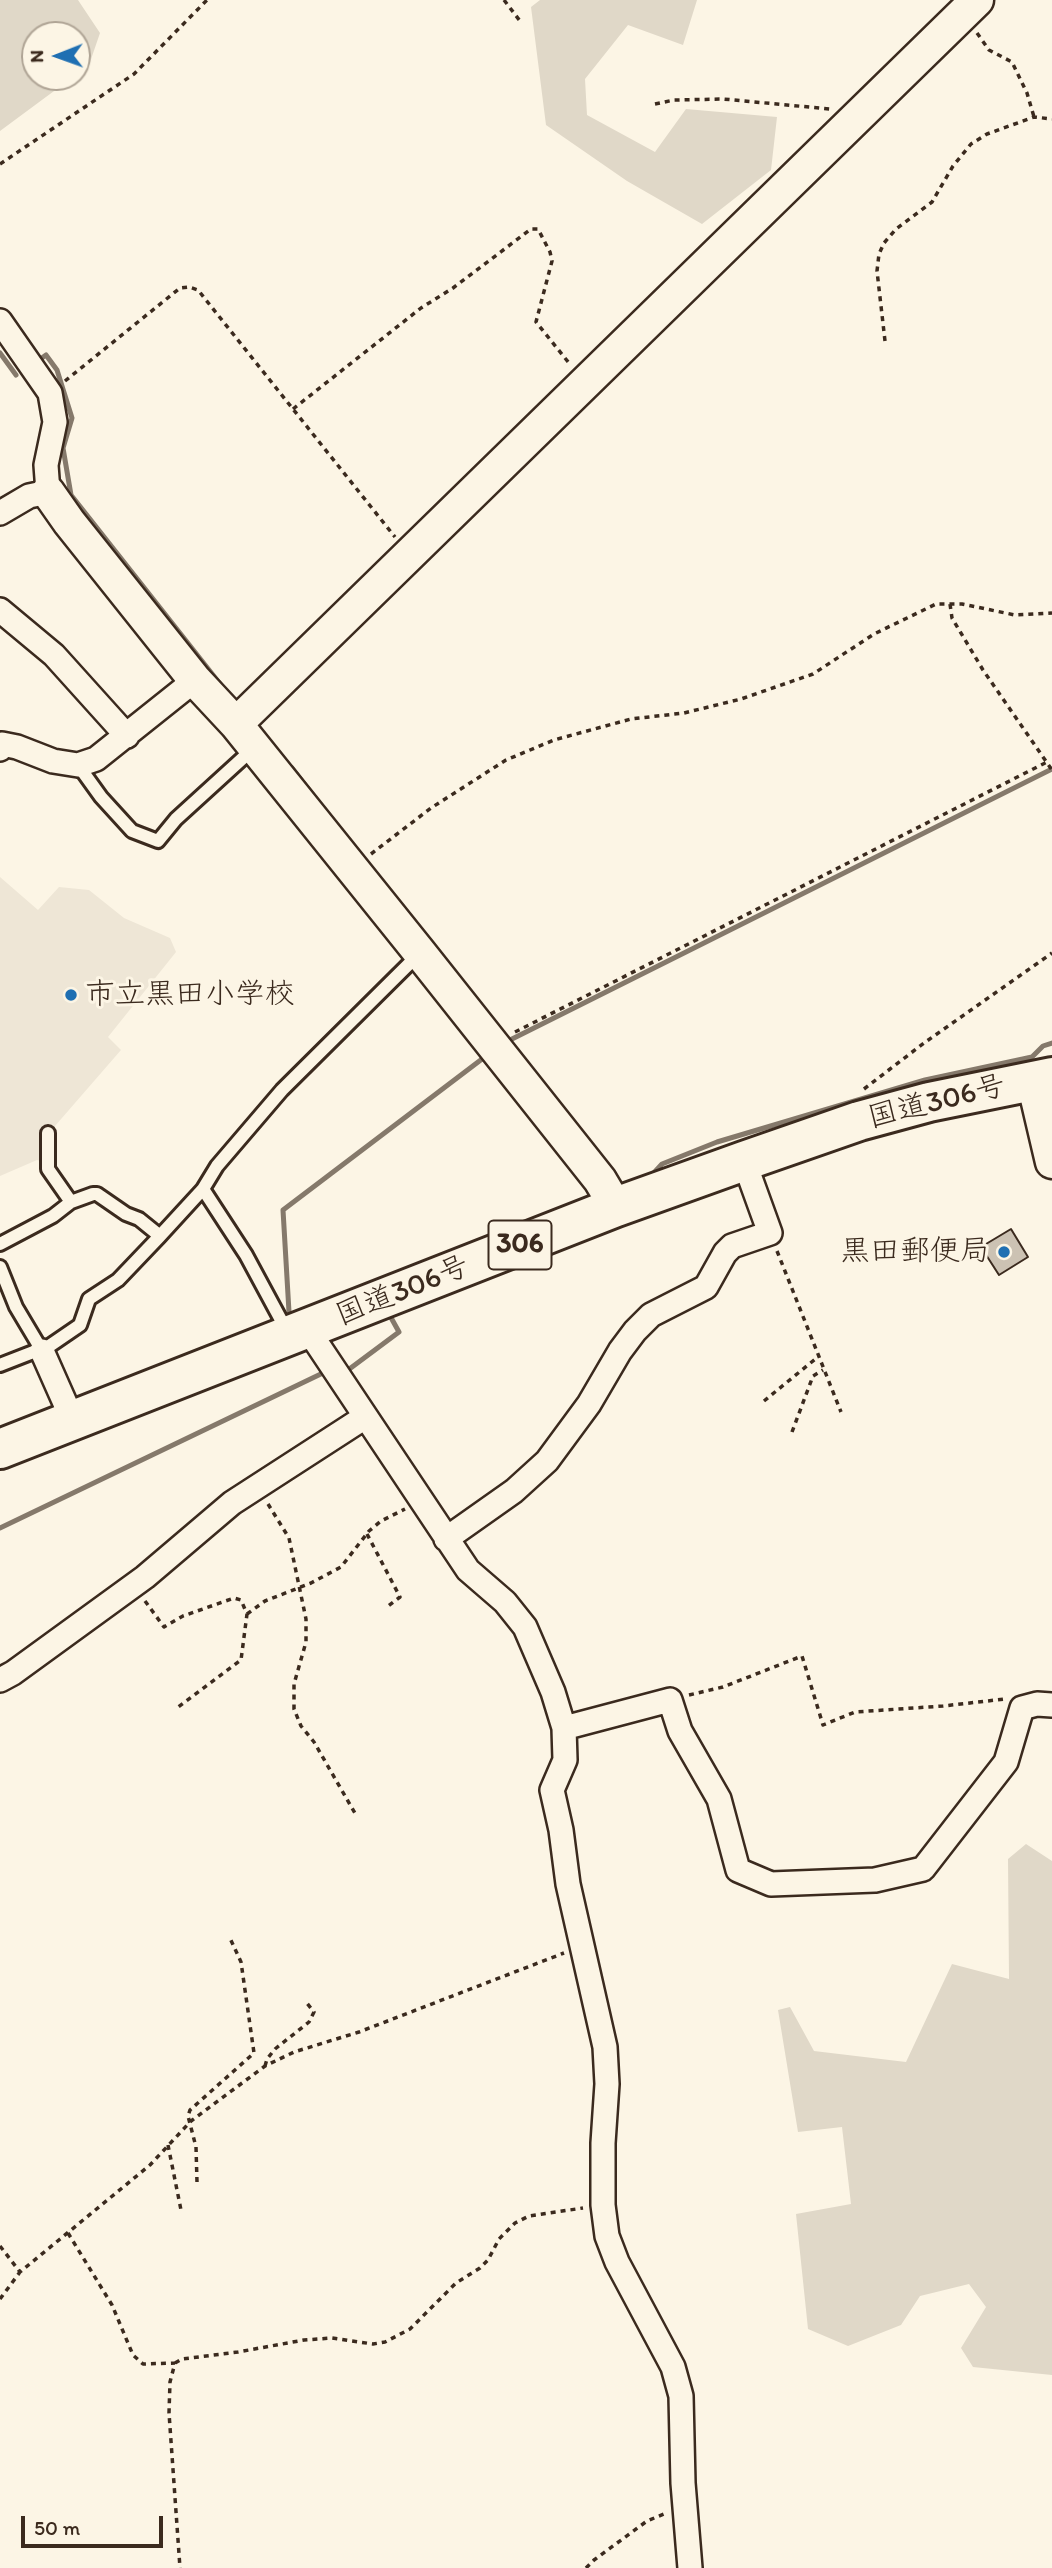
<!DOCTYPE html>
<html>
<head>
<meta charset="utf-8">
<style>
	body { margin:0 }
	#map { position:relative; width:1052px; height:2568px; overflow:hidden; background:#fcf5e5; font-family:Itim,sans-serif }
	canvas { display:block }
	.north { position:absolute; left:21px; top:21px; width:70px; height:70px; box-sizing:border-box; background:#fcf5e5; border:2px solid #afa495; border-radius:50%; rotate:269deg; font-size:19px; font-weight:700; line-height:28px; text-align:center; color:#3b2a1e }
	.north::after { content:''; display:block; margin:auto; width:24px; height:32px; background:#1f6fb2; clip-path:polygon(50% 0,100% 100%,50% 72%,0 100%) }
	.scale { position:absolute; left:21px; top:2516px; width:142px; height:32px; box-sizing:border-box; border:4px solid #3b2a1e; border-top:0; padding-left:9px; font-size:21px; line-height:24px; white-space:nowrap; color:#3b2a1e; -webkit-text-stroke:5px #fcf5e5; paint-order:stroke }
</style>
</head>
<body>
<div id="map">
<canvas width="1052" height="2568"></canvas>
<div class="north">N</div>
<div class="scale">50 m</div>
</div>
<script>
const c = document.querySelector('canvas').getContext('2d');
c.lineJoin = 'round';
function fillPath(path, color) { c.fillStyle = color; c.fill(path, 'evenodd'); }
const shape = rows => new Path2D(rows.map(r => 'M' + r).join(''));
function trace(path, color, width, dash) { c.strokeStyle = color; c.lineWidth = width; c.lineCap = dash ? 'butt' : 'round'; c.setLineDash(dash || []); c.stroke(path); }
function label(font, color, halo, rows, align = 'center') {
  c.font = font + ' Itim,"Klee One",sans-serif'; c.lineWidth = 6; c.setLineDash([]); c.textBaseline = 'middle'; c.strokeStyle = halo; c.fillStyle = color; for (const [text, x, y, turn = 0] of rows) {
    c.save(); c.translate(x, y); c.rotate((+turn || 0) * Math.PI / 180); c.textAlign = isNaN(turn) ? turn : align; if (halo) c.strokeText(text, 0, 0); c.fillText(text, 0, 0); c.restore();
  }
}
fillPath(shape([
	[0,877,38,910,59,887,89,890,124,918,170,938,176,952,108,1037,121,1050,55,1126,44,1162,37,1160,0,1176]
]), '#eee6d6');
fillPath(shape([
	[0,0,78,0,100,33,89,65,77,74,77,35,35,35,35,77,73,77,0,131],
	[540,0,697,0,683,45,628,25,585,79,587,115,655,152,686,109,777,117,771,170,702,224,627,181,546,125,531,7],
	[1026,1844,1052,1861,1052,2375,973,2367,961,2348,986,2307,969,2284,920,2296,901,2325,848,2346,808,2329,796,2214,851,2204,842,2127,798,2132,778,2010,790,2007,814,2051,906,2062,952,1964,1009,1979,1008,1859]
]), '#e0d8c8');
trace(shape([
	[0,353,16,375],
	[39,360,46,355,57,370,72,418,63,448,71,495,228,694],
	[292,768,316,799],
	[510,1040,1052,769],
	[650,1177,662,1164,717,1142,925,1080,1032,1057,1043,1046,1052,1043],
	[291,1317,289,1312,283,1210,486,1056],
	[344,1373,399,1332,389,1314,391,1313],
	[0,1528,325,1372,322,1368]
]), '#85796b', 5);
const building = shape([
	[1011,1229,1028,1257,999,1275,981,1247,1011,1229]
]);
fillPath(building, '#ccc2b3');
trace(building, '#3b2a1e', 2);
const lane = shape([
	[78,765,101,797,132,831,158,841,176,819,255,747],
	[48,1133,48,1169,71,1202],
	[203,1189,246,1255,288,1333],
	[0,1244,53,1216,71,1202,93,1194,97,1194,126,1214,139,1219,160,1236],
	[0,1267,16,1307,41,1349],
	[0,1365,41,1349,42,1351,80,1325,89,1299,118,1280,159,1237,203,1189,217,1166,282,1090,420,953]
]);
const street = shape([
	[0,321,50,393,55,422,46,465,48,492,29,496,0,513],
	[0,610,54,655,127,736],
	[0,749,2,744,17,747,53,761,78,765,96,759,195,680],
	[308,1330,468,1570,505,1602,525,1627,553,1692,564,1728,565,1760,552,1790,561,1830,568,1884,605,2047,607,2084,603,2143,603,2205,607,2236,617,2262,673,2367,681,2396,683,2483,690,2568],
	[42,1351,73,1421],
	[446,1539,514,1491,547,1461,589,1404,620,1351,635,1331,651,1315,706,1287,725,1253,732,1246,770,1233,744,1161],
	[0,1680,13,1673,145,1577,232,1503,365,1417],
	[564,1728,670,1700,680,1731,719,1799,738,1870,771,1884,875,1880,923,1869,1006,1762,1022,1708,1037,1704,1052,1705]
]);
const secondary = shape([
	[48,492,69,522,195,680,236,724,420,953,600,1180,616,1207],
	[236,724,977,0],
	[1033,1081,1052,1162]
]);
const highway = shape([
	[0,1449,616,1207,744,1161,859,1121,929,1102,1052,1077]
]);
trace(lane, '#3b2a1e', 18);
trace(street, '#3b2a1e', 28);
trace(secondary, '#3b2a1e', 37);
trace(highway, '#3b2a1e', 44);
trace(shape([
	[504,0,520,21],
	[977,33,989,50,1012,62,1027,93,1034,117],
	[655,104,674,100,723,99,830,109],
	[0,164,134,74,207,0],
	[885,341,877,271,879,254,884,243,896,229,932,202,953,166,971,144,987,134,1034,117,1052,119],
	[65,381,180,288,189,287,198,290,395,537],
	[293,409,421,308,453,288,531,229,538,229,550,252,552,261,536,322,569,363],
	[950,604,952,618,983,670,1052,770],
	[371,854,431,808,506,760,554,740,631,719,684,713,741,699,813,674,874,634,936,604,962,604,1015,615,1052,613],
	[515,1032,1047,762],
	[864,1089,924,1043,1052,953],
	[777,1251,841,1412],
	[764,1401,819,1356],
	[792,1432,813,1376,823,1370],
	[268,1504,289,1538,306,1619,306,1642,294,1684,294,1709,301,1726,314,1742,356,1815],
	[367,1534,400,1597,387,1607],
	[145,1601,164,1627,183,1616,234,1598,241,1600,247,1614,241,1660,177,1708],
	[247,1614,265,1601,311,1583,341,1567,369,1531,381,1521,405,1509],
	[689,1695,723,1687,802,1656,823,1725,855,1712,943,1706,1005,1699],
	[265,2066,267,2059,275,2049,309,2022,314,2012,306,2002],
	[168,2145,181,2210],
	[197,2182,196,2147,188,2116,190,2110,254,2053,241,1962,229,1936],
	[68,2233,112,2305,133,2355,143,2364,175,2363,170,2382,169,2413,180,2568],
	[0,2246,20,2272,150,2165,191,2121,265,2066,294,2052,359,2032,564,1953],
	[0,2299,20,2272],
	[175,2363,182,2359,238,2352,304,2340,332,2338,373,2344,385,2342,410,2329,456,2283,480,2268,488,2260,499,2239,515,2223,529,2216,583,2208],
	[586,2568,594,2560,647,2521,664,2514]
]), '#3b2a1e', 3.5, [5, 5]);
trace(lane, '#fcf5e5', 12);
trace(street, '#fcf5e5', 23);
trace(secondary, '#fcf5e5', 32);
trace(highway, '#fcf5e5', 38);
for (const [x, y, r, color] of [
	[71,995,7,"#1f6fb2"],
	[1004,1252,7,"#1f6fb2"]
]) { const dot = new Path2D(); dot.arc(x, y, r, 0, 2 * Math.PI); c.fillStyle = color; c.fill(dot); trace(dot, '#fcf5e5', 2.5); }
for (const [x, y, w] of [
	[520,1245,63]
]) { const box = new Path2D(); box.roundRect(x - w / 2, y - 24.5, w, 49, 5); c.fillStyle = '#fcf5e5'; c.fill(box); trace(box, '#3b2a1e', 2); }
label('bold 28px', '#3b2a1e', null, [
	["306",520,1245]
]);
label('30px', '#3b2a1e', '#fcf5e5', [
	["市立黒田小学校",85,995],
	["黒田郵便局",990,1252,"right"]
], 'left');
label('30px', '#3b2a1e', '#fcf5e5', [
	["国道306号",937,1103,-14],
	["国道306号",403,1292,-22]
]);
</script>
</body>
</html>
